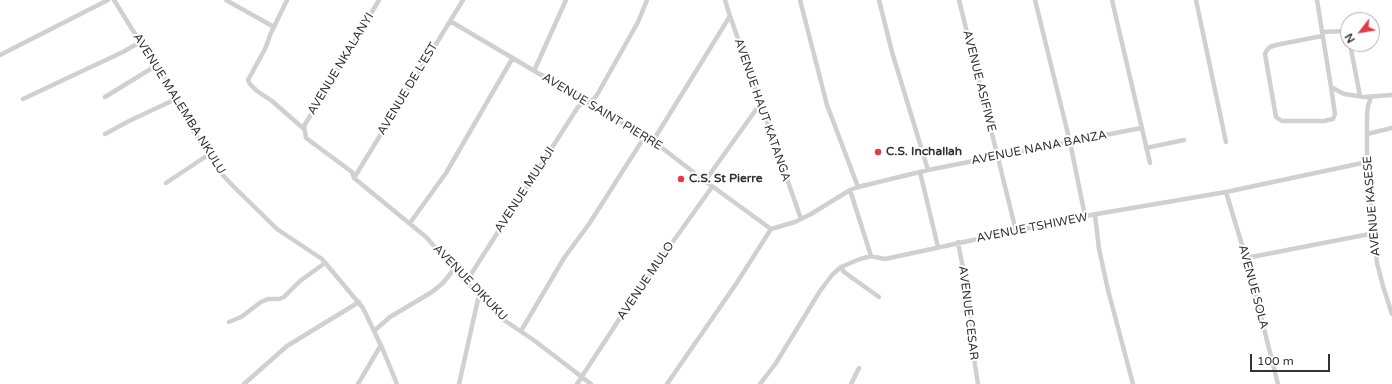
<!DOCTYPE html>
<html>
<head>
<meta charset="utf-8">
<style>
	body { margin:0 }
	#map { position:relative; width:1392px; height:384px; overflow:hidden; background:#fff; font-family:"Varela Round",sans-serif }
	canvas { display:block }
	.north { position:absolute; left:1340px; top:12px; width:40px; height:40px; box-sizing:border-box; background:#fff; border:1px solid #adadad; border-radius:50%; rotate:239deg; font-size:11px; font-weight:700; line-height:16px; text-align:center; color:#333 }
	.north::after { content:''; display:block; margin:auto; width:14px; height:18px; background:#e63946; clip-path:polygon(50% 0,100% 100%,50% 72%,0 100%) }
	.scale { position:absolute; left:1250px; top:354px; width:80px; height:18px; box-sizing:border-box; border:2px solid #333; border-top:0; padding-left:5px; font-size:12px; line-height:14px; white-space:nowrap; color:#333; -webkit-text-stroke:3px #fff; paint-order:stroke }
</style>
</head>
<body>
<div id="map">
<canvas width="1392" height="384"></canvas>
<div class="north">N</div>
<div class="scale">100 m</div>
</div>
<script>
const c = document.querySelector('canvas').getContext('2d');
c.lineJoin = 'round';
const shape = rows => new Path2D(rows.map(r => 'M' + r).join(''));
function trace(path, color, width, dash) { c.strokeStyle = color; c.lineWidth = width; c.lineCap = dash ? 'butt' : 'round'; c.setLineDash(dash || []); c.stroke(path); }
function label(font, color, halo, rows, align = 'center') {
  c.font = font + ' "Varela Round",sans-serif'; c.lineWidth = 4; c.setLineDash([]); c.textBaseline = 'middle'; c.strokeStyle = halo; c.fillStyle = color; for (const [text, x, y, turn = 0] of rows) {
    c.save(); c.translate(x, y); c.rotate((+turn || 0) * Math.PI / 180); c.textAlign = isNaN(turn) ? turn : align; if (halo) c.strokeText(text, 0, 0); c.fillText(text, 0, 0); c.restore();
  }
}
trace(shape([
	[114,0,140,42,161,70,188,123,220,172,232,185,277,229,322,259,363,308,383,350,397,384],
	[226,0,274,27],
	[287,0,271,33,265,49,248,80,250,84,257,91,272,101,304,129],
	[725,0,730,16,801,219],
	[800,0,827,105,858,187],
	[879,0,892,52,928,170],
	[959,0,1016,231],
	[1035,0,1070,142,1085,216],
	[1112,0,1150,163],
	[1196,0,1226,142],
	[1317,0,1331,87,1344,94,1365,97,1392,95],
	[450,21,653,141,705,181,771,229],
	[1322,32,1344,31,1347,31,1348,33],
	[1322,36,1276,45,1270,47,1267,50,1265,54,1276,117,1282,121,1324,121,1333,119,1335,114,1331,87],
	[1350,44,1360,96],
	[0,55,108,0],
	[534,71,566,0],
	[105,97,157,65],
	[1371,97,1368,106,1367,115,1367,162,1377,263,1383,286,1392,314],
	[23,99,93,66,123,52,140,42],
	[105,134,131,120,176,99],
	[1367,134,1392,128],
	[653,141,730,16],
	[1146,148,1184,140],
	[920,172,938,247],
	[354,178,426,237,466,282,504,320,535,341,591,384],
	[354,178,352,172,306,138,304,126,379,0],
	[354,178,463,0],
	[705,181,760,104],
	[166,183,208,155],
	[850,190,871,256],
	[1226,192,1246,258,1278,384],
	[1095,215,1099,249,1108,290,1133,384],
	[410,223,446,173,512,59],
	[771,229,795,222,811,214,850,190,858,187,928,170,1141,128],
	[958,242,968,295,975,365,978,384],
	[1246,258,1375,233],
	[841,267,844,272,879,297],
	[466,282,578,107,581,104,593,100,597,95,638,22,647,0],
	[229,322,241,317,261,302,268,299,279,299,284,297,300,281,325,263],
	[374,331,390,317,432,292,443,283,455,268],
	[521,331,564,258,589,224,645,136],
	[244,384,287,346,359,302],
	[358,384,381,345],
	[459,384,479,295],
	[577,384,639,289,712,187],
	[667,384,736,284,771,229],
	[760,384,776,363,820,291,832,275,841,267,860,259,871,256,885,259,1085,216,1226,192,1367,162],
	[851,384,859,368]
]), '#d0d0d0', 4.5);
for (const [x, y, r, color] of [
	[878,152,4,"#e63946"],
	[681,179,4,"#e63946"]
]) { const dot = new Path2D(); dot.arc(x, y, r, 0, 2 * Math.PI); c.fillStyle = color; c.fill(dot); trace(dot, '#fff', 1.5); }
label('12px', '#333', '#fff', [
	["AVENUE NKALANYI",341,64,-59],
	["AVENUE ASIFIWE",979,81,76],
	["AVENUE DE L'EST",408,89,-59],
	["AVENUE MALEMBA NKULU",179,104,58],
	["AVENUE HAUT KATANGA",762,110,71],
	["AVENUE SAINT PIERRE",602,112,31],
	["AVENUE NANA BANZA",1039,148,-11],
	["AVENUE MULAJI",525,190,-57],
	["AVENUE KASESE",1372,206,-95],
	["AVENUE TSHIWEW",1032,228,-11],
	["AVENUE MULO",646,281,-56],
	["AVENUE DIKUKU",470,283,46],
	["AVENUE SOLA",1253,287,75],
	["AVENUE CESAR",968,313,83]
]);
label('bold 12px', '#333', '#fff', [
	["C.S. Inchallah",886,152],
	["C.S. St Pierre",689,179]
], 'left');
</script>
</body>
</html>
